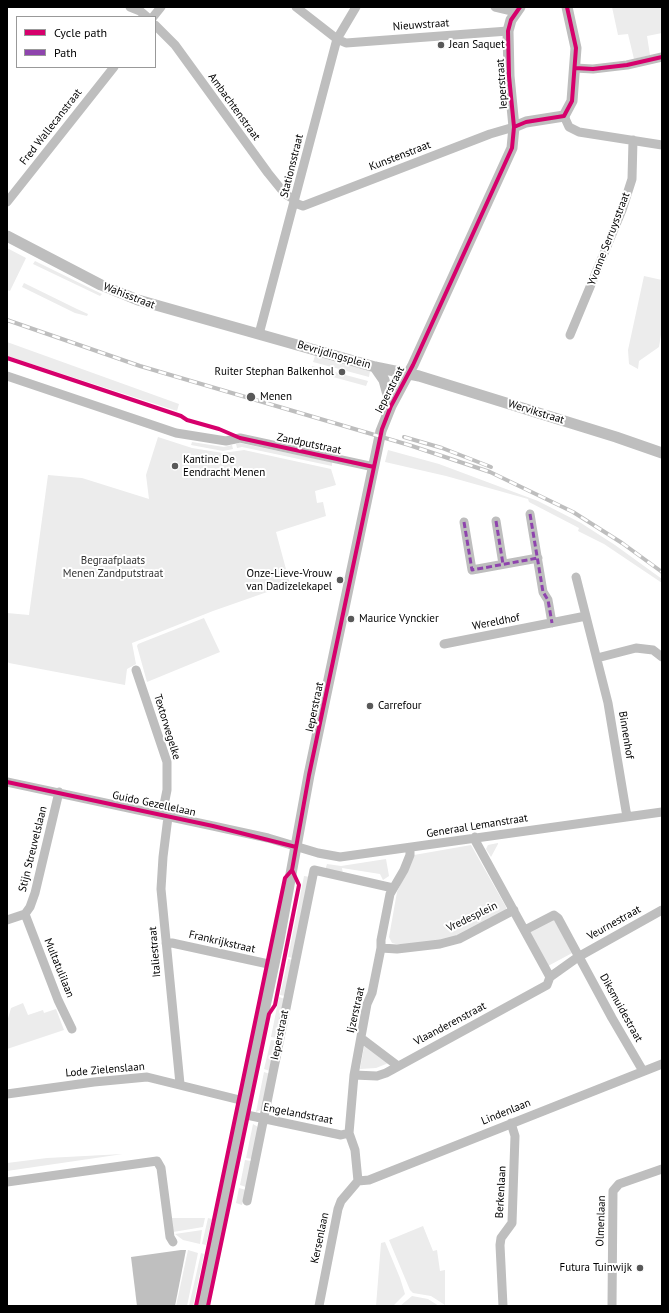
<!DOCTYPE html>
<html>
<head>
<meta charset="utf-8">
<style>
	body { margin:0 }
	#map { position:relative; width:669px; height:1313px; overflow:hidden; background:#fff; font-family:"PT Sans",sans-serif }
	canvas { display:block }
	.frame { position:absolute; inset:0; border:8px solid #000; pointer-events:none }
	.legend { position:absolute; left:16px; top:16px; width:140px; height:52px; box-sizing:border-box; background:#fff; border:1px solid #999; margin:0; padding:5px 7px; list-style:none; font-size:12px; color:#000 }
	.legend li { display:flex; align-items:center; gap:8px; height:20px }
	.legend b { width:20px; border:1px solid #999 }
</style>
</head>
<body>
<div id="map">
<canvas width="669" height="1313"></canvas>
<div class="frame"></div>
<ul class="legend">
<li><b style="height:5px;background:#d6006c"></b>Cycle path</li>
<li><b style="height:5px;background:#8e44ad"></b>Path</li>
</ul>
</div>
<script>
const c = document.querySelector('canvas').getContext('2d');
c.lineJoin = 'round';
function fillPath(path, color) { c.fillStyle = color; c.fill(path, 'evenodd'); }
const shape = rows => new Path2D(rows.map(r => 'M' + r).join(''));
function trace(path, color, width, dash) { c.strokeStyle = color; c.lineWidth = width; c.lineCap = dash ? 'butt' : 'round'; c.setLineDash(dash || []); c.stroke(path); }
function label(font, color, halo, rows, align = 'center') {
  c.font = font + ' "PT Sans",sans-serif'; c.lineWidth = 4; c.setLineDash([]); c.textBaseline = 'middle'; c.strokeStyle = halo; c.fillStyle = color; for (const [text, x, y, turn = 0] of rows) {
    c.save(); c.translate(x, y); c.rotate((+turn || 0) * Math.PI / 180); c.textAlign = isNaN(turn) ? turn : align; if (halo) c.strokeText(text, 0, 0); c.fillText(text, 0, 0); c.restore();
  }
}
fillPath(shape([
	[612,7,662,7,662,33,647,36,650,55,634,59,628,34,618,35],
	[7,248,26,258,10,291,7,290],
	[35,261,102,294,100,296,33,264],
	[644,276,662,280,662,328,659,347,639,361,638,369,629,364,628,350],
	[24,283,77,309,88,314,87,316,75,313,22,287],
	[7,342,179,404,177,411,7,356],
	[315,356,370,371,369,377,313,362],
	[312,366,368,381,366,386,311,371],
	[158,437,192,448,223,453,244,450,331,469,336,485,315,491,317,503,323,502,326,516,276,532,290,584,213,611,132,643,136,664,127,669,125,685,9,663,7,661,7,613,29,615,48,475,82,478,149,499,146,475],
	[192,442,224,447,232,445,233,449,223,451,191,445],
	[239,443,332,462,332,466,242,447,237,448,236,444],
	[388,450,439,464,538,501,581,523,615,545,662,579,662,583,604,544,578,531,579,528,529,502,528,499,446,476,385,462],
	[204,618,220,652,147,682,137,646,138,644],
	[498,843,498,844,491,857,486,849,488,845],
	[471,845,506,907,506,911,452,938,416,944,396,944,392,943,389,937,397,892,414,855],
	[386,859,389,876,383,880,380,874,342,868,343,874,325,870,327,864,341,866],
	[304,876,310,877,293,958,288,957],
	[555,918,574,952,548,966,530,932],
	[288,959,293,960,285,996,280,995],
	[279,997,285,999,277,1038,271,1037],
	[23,1003,28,1015,43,1010,44,1013,56,1009,64,1030,7,1049,7,1022,11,1008],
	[271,1040,276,1041,270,1071,264,1069],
	[365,1042,391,1062,376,1068,360,1069],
	[264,1072,270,1074,262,1109,256,1112],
	[253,1124,258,1127,252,1159,246,1158],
	[123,1154,7,1171,7,1163,47,1158],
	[245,1160,251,1161,246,1187,240,1185],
	[239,1188,246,1190,242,1205,236,1203],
	[172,1218,205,1218,203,1227,173,1232],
	[208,1218,212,1219,206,1245,202,1244],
	[423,1226,433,1251,437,1250,440,1271,445,1270,445,1305,431,1296,413,1293,410,1290,389,1240],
	[202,1230,200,1244,183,1240,175,1234],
	[385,1242,400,1278,405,1294,393,1306,376,1306,381,1243],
	[188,1250,198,1253,187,1306,176,1306],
	[201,1253,204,1254,193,1306,189,1306],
	[412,1296,428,1299,439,1306,400,1306]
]), '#ececec');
fillPath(shape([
	[181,1250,186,1250,175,1306,137,1306,131,1257]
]), '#bfbfbf');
trace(shape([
	[130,7,140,11,147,17],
	[296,7,337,39,346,43,508,31],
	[495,7,516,12],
	[153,17,161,7],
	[155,25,175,45,268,173,285,194,295,200],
	[575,68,593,69,627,65,662,57],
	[564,116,569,127,579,132,662,145],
	[7,202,114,67],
	[295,203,303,206,490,134,514,127],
	[259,334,337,39,356,7],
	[570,335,622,210,632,179,633,140],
	[7,376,176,433,226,441,240,438,374,467],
	[530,514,543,592,548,600,552,623],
	[496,521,503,564],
	[464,522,472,570,538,558],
	[576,577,608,703,627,817],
	[444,644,586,616],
	[597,658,636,648,653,650,662,657],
	[136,670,167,762,167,790,162,815],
	[7,782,213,826,268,838,318,853,340,857,662,812],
	[168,817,163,857,161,889,180,1084],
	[475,837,476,842,550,977],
	[25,914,58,1000,72,1029],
	[7,920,25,914,30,907,35,893,59,792],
	[525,930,554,915,558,918,612,1018,643,1071],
	[166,943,172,943,273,965],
	[381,948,397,949,440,944,459,939,514,910],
	[550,977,578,957,662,910],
	[361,1038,398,1066],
	[354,1075,377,1076,386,1073,547,985,550,977],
	[7,1094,94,1082,147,1077,244,1101],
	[242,1114,341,1135,349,1133],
	[358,1181,355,1150,349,1133,354,1075,367,1004,372,993,381,948,381,940,390,894,404,870,410,855,410,849],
	[358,1181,369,1180,662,1064],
	[7,1182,157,1161,161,1168,170,1237,173,1242],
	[247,1201,314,870,393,888],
	[319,1306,338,1209,341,1201,358,1181],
	[503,1306,500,1245,501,1238,512,1223,515,1136,511,1123],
	[612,1306,613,1191,619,1184,662,1169]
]), '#bebebe', 9);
trace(shape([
	[514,127,526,122,564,116,572,101,576,48,567,7],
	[7,236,101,285,138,300,375,367,419,376,616,437,662,453],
	[375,367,384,380,391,406],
	[202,1306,279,940,309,775,381,431,391,406,413,365,512,148,514,127,509,76,508,31,511,20,520,7]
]), '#bebebe', 11);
const rail = shape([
	[7,320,140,366,409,445,490,472,573,512,622,543,662,572],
	[404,437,442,448,491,467]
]);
trace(rail, '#bebebe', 4);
trace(rail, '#fff', 2.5, [8]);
trace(shape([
	[530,514,543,592,548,600,552,623],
	[496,521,503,564],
	[464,522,472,570,538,558]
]), '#8e44ad', 3, [6, 3]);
trace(shape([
	[575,68,593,69,627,65,662,57],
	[514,127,526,122,564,116,572,101,576,48,567,7],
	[7,358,181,416,187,420,219,429,240,438,374,467],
	[7,782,213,826,296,847],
	[292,870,309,775,382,429,391,406,413,365,512,148,514,127,509,76,508,31,511,20,520,7],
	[196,1306,285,878,292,870],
	[208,1306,269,1014,275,1005,299,885,292,870]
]), '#d6006c', 4);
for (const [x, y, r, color] of [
	[441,45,4,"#595959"],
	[342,372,4,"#595959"],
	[251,397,5,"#595959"],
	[175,466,4,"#595959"],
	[340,580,4,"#595959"],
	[351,619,4,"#595959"],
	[370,706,4,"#595959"],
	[640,1268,4,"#595959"]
]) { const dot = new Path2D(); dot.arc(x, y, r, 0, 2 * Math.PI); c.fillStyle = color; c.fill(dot); trace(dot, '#fff', 1.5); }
label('11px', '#000', '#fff', [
	["Nieuwstraat",421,25,-4],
	["Ieperstraat",502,84,-94],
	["Ambachtenstraat",234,107,54],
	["Fred Wallecanstraat",51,127,-52],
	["Kunstenstraat",400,156,-21],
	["Stationsstraat",292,166,-76],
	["Yvonne Serruysstraat",609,239,-69],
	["Wahisstraat",129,296,21],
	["Bevrijdingsplein",334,355,16],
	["Ieperstraat",390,390,-63],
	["Wervikstraat",536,412,17],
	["Zandputstraat",309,444,12],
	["Wereldhof",496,622,-11],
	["Ieperstraat",315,707,-78],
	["Textorwegelke",167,727,73],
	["Binnenhof",626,735,81],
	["Guido Gezellelaan",154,804,12],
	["Generaal Lemanstraat",477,826,-9],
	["Stijn Streuvelslaan",33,849,-76],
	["Vredesplein",472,917,-26],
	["Veurnestraat",614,923,-29],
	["Frankrijkstraat",222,942,13],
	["Italiestraat",155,952,-95],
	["Multatulilaan",59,968,68],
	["Diksmuidestraat",621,1008,61],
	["Ijzerstraat",356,1010,-77],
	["Vlaanderenstraat",450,1024,-28],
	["Ieperstraat",280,1035,-78],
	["Lode Zielenslaan",105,1070,-5],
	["Lindenlaan",506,1112,-22],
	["Engelandstraat",298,1114,11],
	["Berkenlaan",501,1192,-87],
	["Olmenlaan",601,1221,-88],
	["Kersenlaan",320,1238,-78]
]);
label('11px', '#000', '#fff', [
	["Jean Saquet",449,45],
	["Ruiter Stephan Balkenhol",334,372,"right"],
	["Menen",260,397],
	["Kantine De",183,460],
	["Eendracht Menen",183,473],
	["Onze-Lieve-Vrouw",332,574,"right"],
	["van Dadizelekapel",332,587,"right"],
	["Maurice Vynckier",359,619],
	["Carrefour",378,706],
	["Futura Tuinwijk",632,1268,"right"]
], 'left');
label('11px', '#333', '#fff', [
	["Begraafplaats",113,561],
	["Menen Zandputstraat",113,574]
]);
</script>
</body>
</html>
